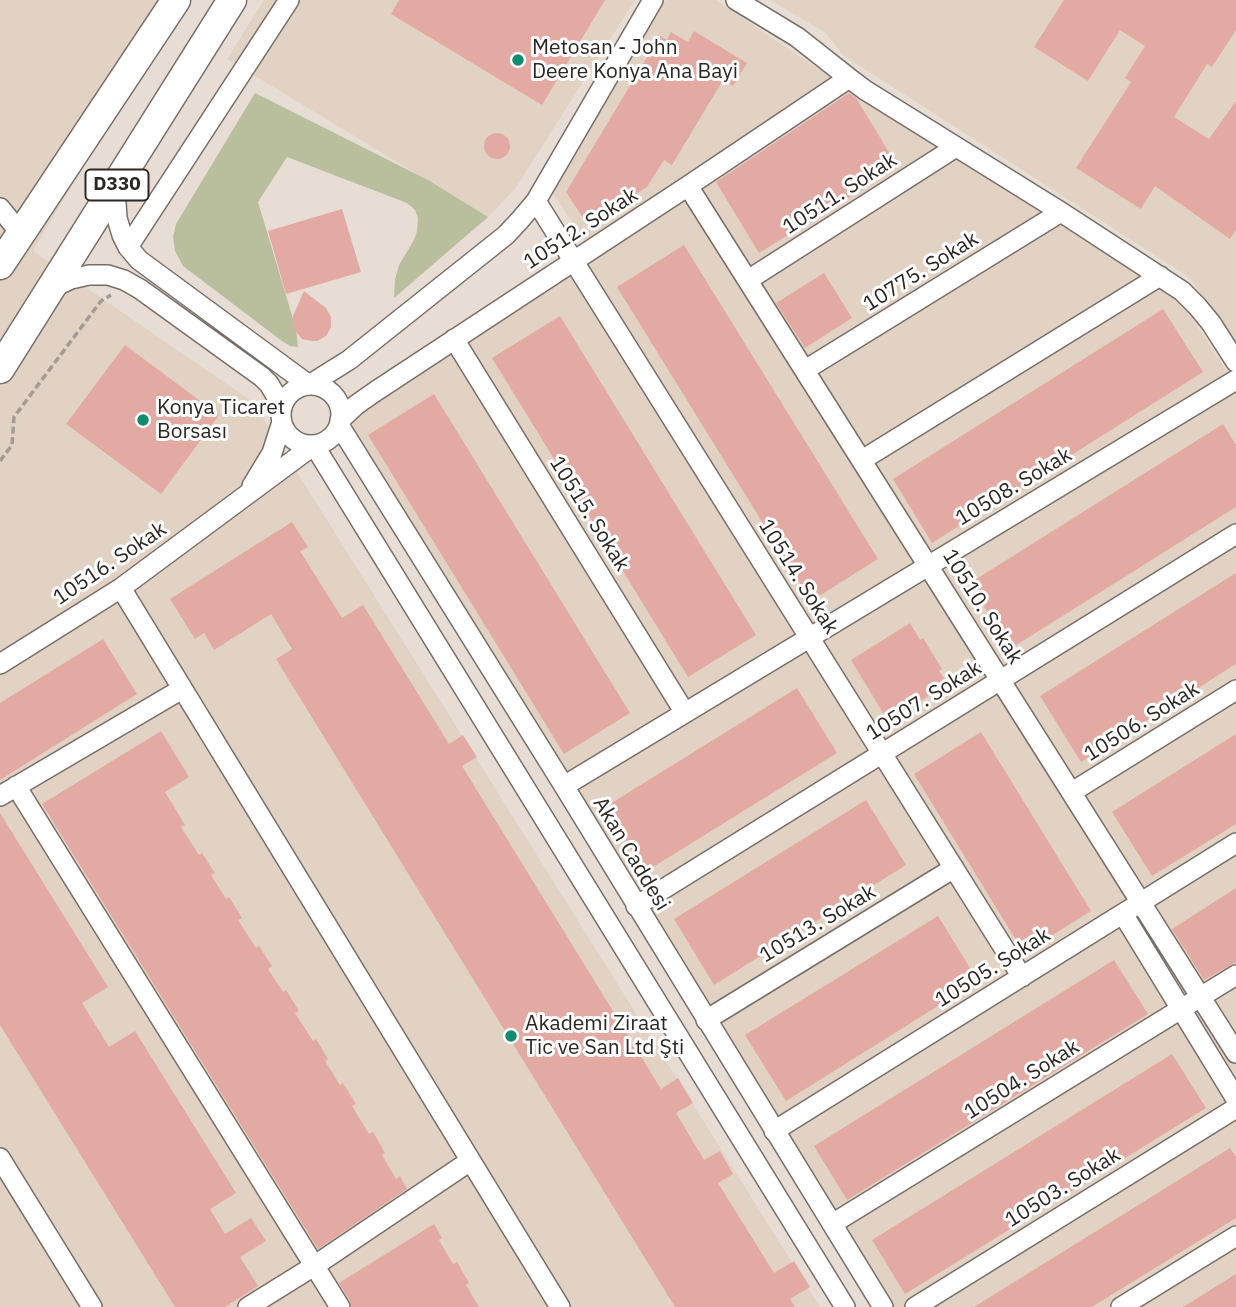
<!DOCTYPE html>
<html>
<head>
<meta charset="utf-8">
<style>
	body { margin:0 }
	canvas { display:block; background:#e7ddd4 }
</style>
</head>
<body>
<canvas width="1236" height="1307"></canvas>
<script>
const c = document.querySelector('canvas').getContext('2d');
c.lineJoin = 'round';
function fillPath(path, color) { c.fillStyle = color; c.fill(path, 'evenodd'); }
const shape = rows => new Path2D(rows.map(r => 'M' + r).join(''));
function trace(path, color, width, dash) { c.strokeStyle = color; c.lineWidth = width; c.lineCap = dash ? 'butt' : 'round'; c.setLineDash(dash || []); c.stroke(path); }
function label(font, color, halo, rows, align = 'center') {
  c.font = font + ' "IBM Plex Sans",sans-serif'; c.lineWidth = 6; c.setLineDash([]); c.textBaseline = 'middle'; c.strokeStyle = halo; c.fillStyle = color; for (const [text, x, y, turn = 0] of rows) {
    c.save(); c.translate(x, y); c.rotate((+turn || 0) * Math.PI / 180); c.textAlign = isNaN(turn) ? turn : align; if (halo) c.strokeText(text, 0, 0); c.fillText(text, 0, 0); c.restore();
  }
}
fillPath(shape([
	[0,0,181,0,33,251,253,402,820,1307,0,1307],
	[264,0,635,0,515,189,488,217,227,59],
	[668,0,716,0,846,88,1176,294,1236,385,1236,1307,894,1307,351,431,356,414,595,255,549,188,659,2],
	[770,0,1236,0,1236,345,1189,277,843,55,826,33]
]), '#e2d2c4');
fillPath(shape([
	[255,93,428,180,488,217,394,298,395,279,399,265,414,240,417,231,418,218,415,210,407,203,287,157,258,202,296,329,298,347,290,346,282,341,183,266,175,251,173,237,176,224]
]), '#b9be9d');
fillPath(shape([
	[399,0,605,0,542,105,391,14],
	[1064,0,1236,0,1236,30,1212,67,1207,64,1174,117,1209,139,1236,101,1236,230,1230,239,1155,186,1141,209,1076,168,1131,82,1125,78,1145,46,1120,30,1088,81,1034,47],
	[694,31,747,63,733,86,723,80,672,165,664,160,647,187,587,224,566,192,660,36,667,40,671,32,688,42],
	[849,93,856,98,898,167,759,253,716,182],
	'484 146a13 13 0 1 1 26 0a13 13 0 1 1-26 0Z',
	[342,209,361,272,286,294,268,231],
	[684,245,878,559,811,601,617,287],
	[824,273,852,318,805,348,776,303],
	[304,291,326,308,331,317,331,327,329,331,326,336,317,341,312,341,302,339,295,331,293,327,293,316],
	[1163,309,1203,372,932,543,893,479],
	[560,316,756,635,688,677,492,358],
	[125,345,219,415,161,494,66,424],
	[434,394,630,713,564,754,368,435],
	[1223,424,1236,445,1236,507,1010,649,970,583],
	[292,522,308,547,300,551,342,618,363,605,449,744,463,735,477,757,462,766,661,1089,678,1078,693,1103,676,1113,704,1160,720,1151,733,1174,718,1183,774,1273,794,1261,810,1287,790,1299,795,1307,675,1307,276,659,292,649,271,614,214,650,204,633,195,639,170,599],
	[1236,573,1236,664,1081,762,1040,696],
	[910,623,920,640,923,638,942,669,939,671,948,684,888,721,851,660],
	[103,639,137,694,0,780,0,703],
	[797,688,837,753,645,872,605,807],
	[161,731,189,777,165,792,185,825,181,827,199,855,202,853,215,873,211,875,226,899,229,897,242,918,238,920,256,948,259,946,272,966,268,969,283,992,286,990,299,1011,295,1013,313,1041,316,1039,328,1059,325,1061,340,1085,343,1083,356,1104,352,1106,369,1134,373,1132,385,1153,382,1155,396,1179,400,1176,407,1189,318,1249,42,804],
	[981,732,1091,911,1024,953,914,774],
	[1236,734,1236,824,1152,876,1112,812],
	[866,800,906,865,714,985,674,919],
	[0,813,108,987,82,1003,109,1047,135,1031,236,1193,210,1209,225,1234,251,1218,266,1241,240,1257,258,1286,225,1307,175,1307,0,1025],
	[1236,888,1236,962,1204,980,1172,929],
	[938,916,978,981,786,1101,745,1035],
	[1114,960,1148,1014,847,1200,814,1146],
	[1172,1054,1206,1108,905,1294,872,1240],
	[1230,1148,1236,1157,1236,1218,1092,1307,974,1307],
	[434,1224,442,1238,439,1240,453,1264,457,1262,469,1283,466,1285,479,1307,352,1307,350,1301,339,1283],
	[1236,1274,1236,1307,1183,1307]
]), '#e3aaa3');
const minor = shape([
	[736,0,797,37,849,78,865,90,1061,212,1182,291,1197,306,1211,323,1236,362],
	[688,186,1236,1053],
	[115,188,117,218,122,235,128,247,139,260,309,385,349,360,506,235,520,220,536,201,653,0],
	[536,201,1022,977],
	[0,208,21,234],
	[128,247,289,0],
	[748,280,956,147],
	[52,288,71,279,89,275,108,275,124,280,140,289,262,377,269,384,282,406],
	[454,339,685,713],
	[805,370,1061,212],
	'281 415a30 30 0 1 1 60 0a30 30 0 1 1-60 0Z',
	[340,420,356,405,376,391,688,186,849,78],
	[339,425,564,786,883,1307],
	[862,460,1160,276],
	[252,486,272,453,282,422],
	[121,588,560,1307],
	[0,664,121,588,314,445,845,1307],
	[16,786,340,1307],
	[564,786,1236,380],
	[1072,792,1236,690],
	[0,796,182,689],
	[636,906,1236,534],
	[1123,914,1236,1099],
	[706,1020,954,868],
	[774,1131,1236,843],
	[0,1158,92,1307],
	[832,1224,1236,975],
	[248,1307,314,1266,470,1161],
	[915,1307,1236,1108],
	[1121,1307,1236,1236]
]);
const highway = shape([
	[0,265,176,0],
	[0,369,232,0]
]);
trace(minor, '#776f67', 22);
trace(highway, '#776f67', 31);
trace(shape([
	[0,461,12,445,14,417,101,301,111,295]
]), '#a39b94', 3.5, [7, 3.5]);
trace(minor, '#fff', 19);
trace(highway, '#fff', 28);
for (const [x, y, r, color] of [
	[518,60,7,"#128c6f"],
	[143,420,7,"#128c6f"],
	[511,1036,7,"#128c6f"]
]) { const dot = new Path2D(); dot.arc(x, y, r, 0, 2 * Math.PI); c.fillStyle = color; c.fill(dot); trace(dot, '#fff', 2.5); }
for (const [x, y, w] of [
	[117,185,63]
]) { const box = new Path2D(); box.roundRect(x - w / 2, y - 15.5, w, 31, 5); c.fillStyle = '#fff'; c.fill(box); trace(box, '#2b2724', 2); }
label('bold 19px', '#2b2724', null, [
	["D330",117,185]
]);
label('21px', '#2b2724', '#fff', [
	["Metosan - John",532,48],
	["Deere Konya Ana Bayi",532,72],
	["Konya Ticaret",157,408],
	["Borsası",157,432],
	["Akademi Ziraat",525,1024],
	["Tic ve San Ltd Şti",525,1048]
], 'left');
label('21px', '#2b2724', '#fff', [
	["10511. Sokak",840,194,-33],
	["10512. Sokak",581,229,-33],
	["10775. Sokak",921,272,-32],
	["10508. Sokak",1014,487,-31],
	["10515. Sokak",589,514,58],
	["10516. Sokak",110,564,-34],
	["10514. Sokak",798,577,58],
	["10510. Sokak",982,607,58],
	["10507. Sokak",924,701,-32],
	["10506. Sokak",1142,722,-32],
	["Akan Caddesi",631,854,59],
	["10513. Sokak",818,924,-31],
	["10505. Sokak",993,968,-32],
	["10504. Sokak",1022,1080,-32],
	["10503. Sokak",1063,1188,-32]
]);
</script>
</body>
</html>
